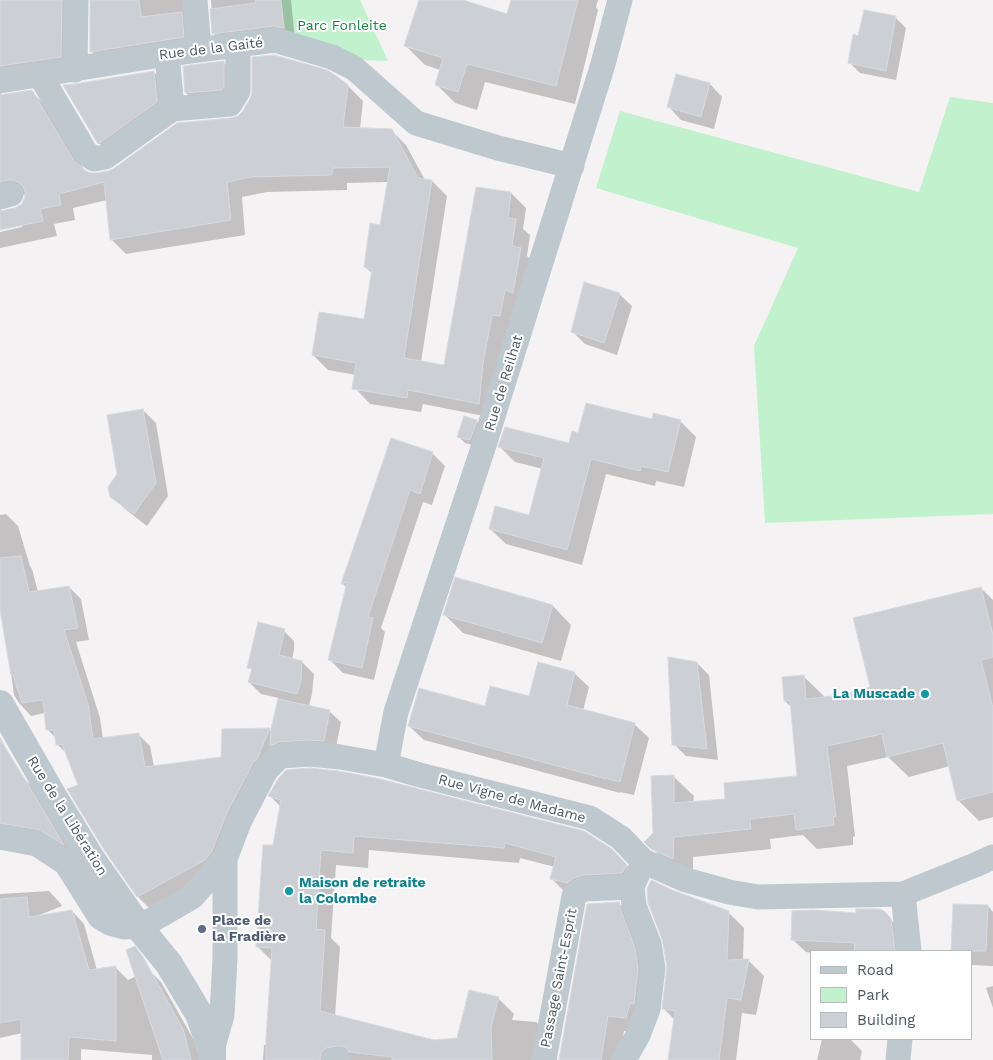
<!DOCTYPE html>
<html>
<head>
<meta charset="utf-8">
<style>
	body { margin:0 }
	#map { position:relative; width:993px; height:1060px; overflow:hidden; background:#f4f2f3; font-family:"Work Sans",sans-serif }
	canvas { display:block }
	.legend { position:absolute; left:810px; top:950px; width:162px; height:90px; box-sizing:border-box; background:#fff; border:1px solid #b6bdc0; margin:0; padding:6px 9px; list-style:none; font-size:15px; color:#495961 }
	.legend li { display:flex; align-items:center; gap:10px; height:25px }
	.legend b { width:25px; border:1px solid #b6bdc0 }
</style>
</head>
<body>
<div id="map">
<canvas width="993" height="1060"></canvas>
<ul class="legend">
<li><b style="height:6px;background:#bdc9cf"></b>Road</li>
<li><b style="height:14px;background:#c1f2cd"></b>Park</li>
<li><b style="height:14px;background:#ccd0d5"></b>Building</li>
</ul>
</div>
<script>
const c = document.querySelector('canvas').getContext('2d');
c.lineJoin = 'round';
function fillPath(path, color) { c.fillStyle = color; c.fill(path, 'evenodd'); }
const shape = rows => new Path2D(rows.map(r => 'M' + r).join(''));
function trace(path, color, width, dash) { c.strokeStyle = color; c.lineWidth = width; c.lineCap = dash ? 'butt' : 'round'; c.setLineDash(dash || []); c.stroke(path); }
function label(font, color, halo, rows, align = 'center') {
  c.font = font + ' "Work Sans",sans-serif'; c.lineWidth = 4; c.setLineDash([]); c.textBaseline = 'middle'; c.strokeStyle = halo; c.fillStyle = color; for (const [text, x, y, turn = 0] of rows) {
    c.save(); c.translate(x, y); c.rotate((+turn || 0) * Math.PI / 180); c.textAlign = isNaN(turn) ? turn : align; if (halo) c.strokeText(text, 0, 0); c.fillText(text, 0, 0); c.restore();
  }
}
fillPath(shape([
	[281,0,360,0,388,61,362,60,287,37,284,24],
	[950,97,993,103,993,514,765,523,754,346,798,248,596,188,620,111,919,192]
]), '#c1f2cd');
fillPath(shape([
	[0,0,69,0,75,71,1,92,1,96,32,92,47,107,85,171,90,174,108,172,232,120,347,85,363,101,360,129,391,130,406,145,425,180,432,181,447,196,421,362,445,366,511,193,526,208,523,229,530,235,527,256,536,264,515,330,507,329,498,378,494,418,423,404,421,412,370,404,355,388,356,375,328,370,313,355,365,320,373,274,365,267,381,226,388,182,347,183,347,190,267,192,242,197,245,235,126,254,111,239,107,200,73,208,75,220,54,224,57,236,0,248,0,232,22,227,22,224,0,229],
	[23,195,26,195,22,205,15,209,1,212,1,209,4,202,12,198],
	[92,0,198,0,195,49,103,63,91,51],
	[211,0,291,0,295,39,225,45,213,33],
	[420,0,446,0,508,15,512,0,598,0,596,7,598,10,575,104,485,82,477,110,455,103,436,84,440,70,425,65,406,46],
	[895,17,906,28,896,80,860,73,849,62,859,37],
	[223,62,236,75,236,100,199,106,186,93],
	[154,72,166,84,168,114,111,155,99,143],
	[710,84,722,97,714,129,681,120,669,107],
	[619,294,632,306,617,355,585,344,572,331],
	[143,410,156,423,168,496,147,526,125,509,111,496],
	[652,420,680,421,696,437,684,487,656,481,655,486,606,474,582,565,506,544,490,529,530,517,543,469,515,462,500,447,570,444],
	[476,421,482,427,476,446,465,443,459,437],
	[391,439,433,454,445,466,432,505,423,502,381,628,385,632,374,680,343,673,330,660,347,588,342,583],
	[6,514,18,526,30,566,32,569,38,592,69,587,81,599,89,640,76,642,100,718,103,739,138,734,150,746,154,767,222,758,269,730,272,732,279,698,261,694,249,682,253,672,249,667,282,629,294,641,294,650,292,660,302,662,314,674,312,694,309,706,329,711,341,722,335,752,291,753,224,864,150,909,138,897,106,851,67,754,57,744,57,739,47,729,45,713,31,716,19,703,14,695,9,658,0,604,0,515],
	[981,588,993,600,993,817,979,821,958,800,950,766,909,777,888,757,847,766,855,836,853,837,853,845,817,849,803,835,770,839,771,849,693,857,693,878,673,869,646,842,655,834,673,776,694,796,693,803,727,800,798,777,792,708,785,701,803,676,824,696,824,698,842,696,872,688],
	[553,606,571,625,561,661,463,633,445,615],
	[697,663,709,675,718,760,686,756,674,744],
	[574,673,589,687,583,711,634,724,649,738,634,795,620,792,620,793,424,740,409,726,530,697],
	[0,737,24,785,23,778,34,788,74,854,0,839],
	[270,796,611,850,641,881,567,894,552,879,555,867,520,858,519,863,369,850,368,868,336,865,331,938,340,947,335,1016,434,1042,458,1040,498,998,514,1014,512,1020,536,1022,551,1038,547,1060,263,1060,264,1045,266,1045,272,961,257,946,281,807],
	[49,891,61,904,62,906,37,916,72,911,84,924,97,970,116,968,128,980,149,970,161,982,195,1042,200,1060,152,1060,152,1055,81,1049,81,1060,22,1060,22,1033,0,1038,0,894],
	[619,903,634,919,650,964,641,1033,624,1031,619,1060,560,1060],
	[955,905,988,906,993,912,993,966,972,965,972,951,952,951],
	[728,912,744,928,743,961,748,960,764,976,756,1015,742,1013,736,1060,669,1060,675,1020,664,1009],
	[883,912,897,926,906,951,812,951,812,953,806,952,793,940,857,914],
	[993,986,993,1008,986,988],
	[822,1039,850,1039,862,1051,860,1060,817,1060]
]), '#0003');
const building = shape([
	[0,0,62,0,61,57,0,66,0,0],
	[90,0,139,0,141,17,182,12,184,37,90,52,90,0],
	[255,0,281,0,284,28,273,26,212,34,210,9,256,3,255,0],
	[419,0,463,0,507,14,511,0,578,0,556,86,467,64,458,92,435,85,443,58,404,46,419,0],
	[864,10,896,16,886,71,848,63,853,34,858,36,864,10],
	[274,55,327,70,335,75,348,85,343,127,392,129,418,178,432,180,404,358,444,365,476,187,511,192,508,218,516,219,512,246,521,248,513,293,505,290,500,316,492,315,483,363,479,404,408,390,407,398,352,389,356,363,312,355,319,312,364,319,372,269,364,267,370,223,380,225,390,167,333,168,332,175,251,177,227,182,231,220,110,240,104,182,59,194,61,205,40,209,43,221,0,230,0,211,15,208,22,204,25,197,25,190,21,184,14,180,8,180,0,182,0,95,32,90,74,161,86,171,91,173,97,173,108,171,113,169,177,123,231,118,238,116,242,112,250,99,252,92,252,57,274,55],
	[224,61,224,87,222,90,185,93,183,66,224,61],
	[154,71,157,102,98,144,63,85,75,84,154,71],
	[676,74,710,83,701,117,667,107,676,74],
	[584,282,620,293,604,343,571,332,584,282],
	[586,403,652,419,653,413,681,420,668,472,641,466,640,471,591,459,567,550,489,529,495,506,529,515,544,458,498,447,505,427,569,443,572,431,578,433,586,403],
	[143,409,156,483,134,514,110,497,108,487,117,474,107,415,143,409],
	[464,416,477,420,470,440,457,437,464,416],
	[391,438,433,452,420,494,410,490,368,617,373,618,362,668,328,660,347,582,341,584,391,438],
	[21,556,29,592,69,586,78,628,64,630,88,704,93,739,139,733,145,767,221,757,222,729,270,728,257,759,253,763,226,815,212,851,205,860,137,897,105,851,67,789,78,785,62,744,56,745,54,730,46,730,43,700,22,703,13,675,11,675,0,610,0,558,21,556],
	[455,577,553,605,542,643,443,615,455,577],
	[981,587,993,635,993,657,981,660,993,708,993,792,957,801,943,743,887,757,882,734,827,746,836,816,833,817,834,825,796,830,794,814,750,819,751,829,674,837,673,859,651,849,644,842,653,833,651,776,674,775,674,803,725,799,724,783,797,776,790,701,784,701,782,677,804,675,806,699,841,695,870,687,853,618,981,587],
	[258,622,285,629,279,655,302,661,301,681,297,694,248,682,252,669,247,668,258,622],
	[668,657,697,662,707,749,672,745,668,657],
	[538,662,575,672,567,705,635,723,620,782,606,778,606,779,408,726,419,688,485,706,490,686,529,696,538,662],
	[278,699,330,710,324,741,309,740,279,742,270,746,271,729,278,699],
	[0,739,35,796,64,845,40,830,0,823,0,739],
	[310,768,338,771,376,778,584,831,612,849,627,865,622,873,582,875,574,878,567,883,550,879,556,857,505,843,504,848,354,836,353,853,321,850,316,929,325,930,320,1011,434,1040,457,1038,469,990,499,997,491,1027,492,1060,392,1060,392,1057,349,1052,345,1047,338,1046,326,1048,321,1053,320,1060,266,1060,266,1039,272,948,256,947,263,845,273,845,281,800,268,796,278,779,286,770,310,768],
	[651,880,672,890,729,911,727,960,749,959,741,1000,727,998,719,1060,668,1060,675,1011,662,1009,667,966,662,939,648,903,647,889,651,880],
	[27,897,29,917,72,910,89,970,116,966,116,1041,69,1037,68,1060,21,1060,21,1019,0,1023,0,899,27,897],
	[619,902,621,911,635,948,638,968,634,1004,630,1003,626,1018,608,1016,601,1060,559,1060,587,904,619,902],
	[953,904,988,905,986,951,951,951,953,904],
	[856,909,879,909,884,911,889,916,891,919,895,951,854,951,855,943,791,940,792,911,813,910,856,913,856,909],
	[135,946,143,957,183,1029,191,1060,163,1060,126,950,135,946]
]);
fillPath(building, '#ccd0d5');
trace(building, '#d6d9de', 1);
trace(shape([
	[195,0,199,50],
	[167,54,172,109],
	[75,70,76,0],
	[40,75,86,153,94,159,105,157,172,109,230,104,238,91,238,45],
	[0,81,167,54,275,40,332,57,354,68,416,123,498,148,572,166],
	[0,197,11,194],
	[386,765,396,712,483,448,603,64,620,0],
	[0,837,37,844,66,863,100,917,110,923,124,927,138,926,154,919,192,897,225,859,239,822,266,770,280,756,310,754,340,757,386,765,420,775,590,818,621,838,643,861,686,880,729,892,758,897,903,894,975,865,993,857],
	[903,894,909,951],
	[212,1050,222,1015,225,958,225,859],
	[334,1060,338,1060],
	[544,1060,574,896,583,889,632,887],
	[624,1060,638,1035,648,1009,653,968,649,944,634,906,632,887,638,873],
	[898,1060,900,1039]
]), '#bdc9cf', 25);
trace(shape([
	[0,704,54,798,92,860,138,926,169,964,199,1014,212,1050,212,1060]
]), '#bdc9cf', 28);
for (const [x, y, r, color] of [
	[925,694,5,"#0f9aa8"],
	[289,891,5,"#0f9aa8"],
	[202,929,5,"#5c6f8a"]
]) { const dot = new Path2D(); dot.arc(x, y, r, 0, 2 * Math.PI); c.fillStyle = color; c.fill(dot); trace(dot, '#fff', 2); }
label('14px', '#14883d', '#fff', [
	["Parc Fonleite",342,26]
]);
label('14px', '#495961', '#fff', [
	["Rue de la Gaité",211,49,-7],
	["Rue de Reilhat",504,383,-73],
	["Rue Vigne de Madame",512,799,15],
	["Rue de la Libération",67,816,58],
	["Passage Saint-Esprit",559,978,-79]
]);
label('bold 14px', '#0d838f', '#fff', [
	["La Muscade",915,694],
	["Maison de retraite",299,883,"left"],
	["la Colombe",299,899,"left"]
], 'right');
label('bold 14px', '#4e5e75', '#fff', [
	["Place de",212,921],
	["la Fradière",212,937]
], 'left');
</script>
</body>
</html>
